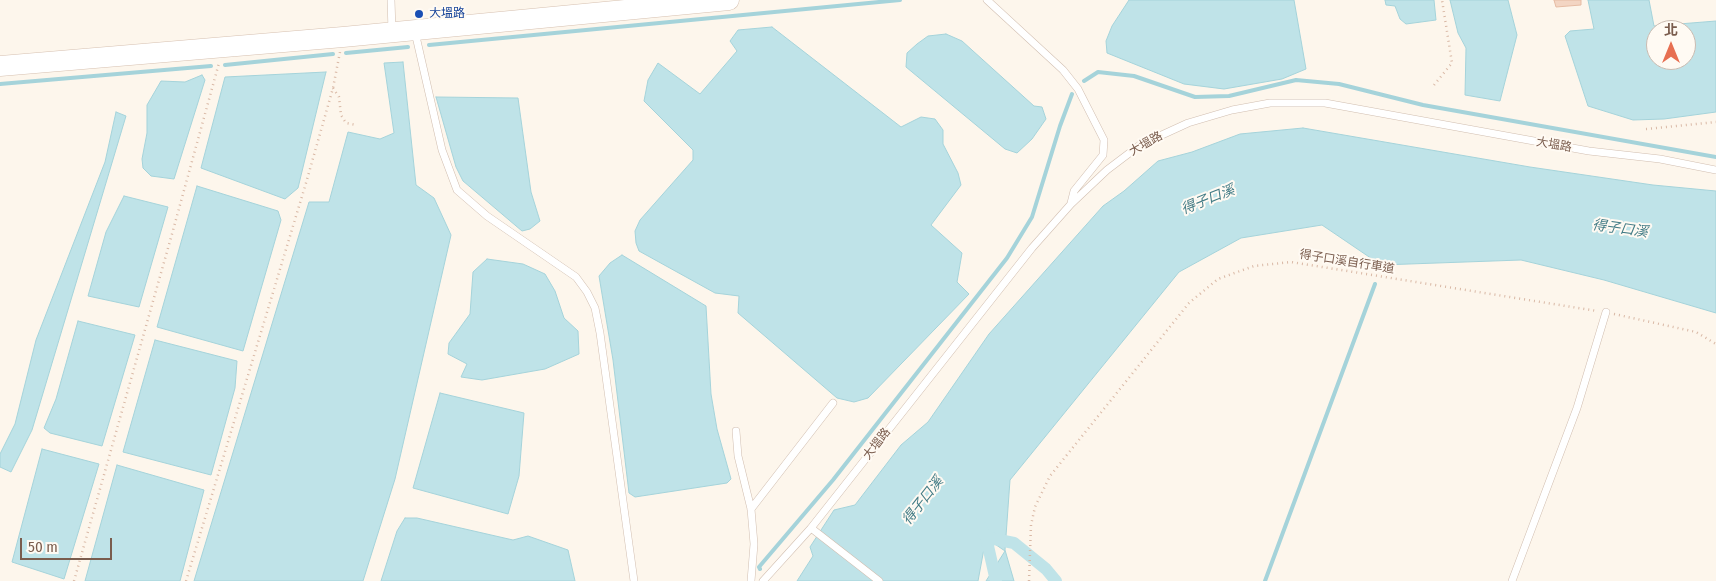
<!DOCTYPE html>
<html>
<head>
<meta charset="utf-8">
<style>
	body { margin:0 }
	#map { position:relative; width:1716px; height:581px; overflow:hidden; background:#fdf6ec; font-family:"Fira Sans Condensed","Noto Sans TC",sans-serif }
	canvas { display:block }
	.north { position:absolute; left:1646px; top:20px; width:50px; height:50px; box-sizing:border-box; background:#fffaf3; border:1px solid #cabbb1; border-radius:50%; rotate:0deg; font-size:14px; font-weight:700; line-height:20px; text-align:center; color:#7a5c4d }
	.north::after { content:''; display:block; margin:auto; width:18px; height:22px; background:#e76f51; clip-path:polygon(50% 0,100% 100%,50% 72%,0 100%) }
	.scale { position:absolute; left:20px; top:538px; width:92px; height:22px; box-sizing:border-box; border:2px solid #7a5c4d; border-top:0; padding-left:6px; font-size:15px; line-height:18px; white-space:nowrap; color:#7a5c4d; -webkit-text-stroke:4px #fffaf3; paint-order:stroke }
</style>
</head>
<body>
<div id="map">
<canvas width="1716" height="581"></canvas>
<div class="north">北</div>
<div class="scale">50 m</div>
</div>
<script>
const c = document.querySelector('canvas').getContext('2d');
c.lineJoin = 'round';
function fillPath(path, color) { c.fillStyle = color; c.fill(path, 'evenodd'); }
const shape = rows => new Path2D(rows.map(r => 'M' + r).join(''));
function trace(path, color, width, dash) { c.strokeStyle = color; c.lineWidth = width; c.lineCap = dash ? 'butt' : 'round'; c.setLineDash(dash || []); c.stroke(path); }
function label(font, color, halo, rows, align = 'center') {
  c.font = font + ' "Fira Sans Condensed","Noto Sans TC",sans-serif'; c.lineWidth = 4; c.setLineDash([]); c.textBaseline = 'middle'; c.strokeStyle = halo; c.fillStyle = color; for (const [text, x, y, turn = 0] of rows) {
    c.save(); c.translate(x, y); c.rotate((+turn || 0) * Math.PI / 180); c.textAlign = isNaN(turn) ? turn : align; if (halo) c.strokeText(text, 0, 0); c.fillText(text, 0, 0); c.restore();
  }
}
const water = shape([
	[1129,0,1294,0,1306,69,1282,79,1224,89,1184,84,1107,53,1106,41,1112,26,1129,0],
	[1385,0,1434,0,1436,20,1406,24,1400,19,1395,6,1386,5,1385,0],
	[1450,0,1508,0,1517,35,1500,101,1465,95,1466,48,1458,33,1450,0],
	[1588,0,1649,0,1654,26,1716,21,1716,112,1664,119,1633,120,1588,106,1565,36,1570,31,1594,29,1588,0],
	[1656,30,1686,30,1686,60,1656,60,1656,30],
	[772,27,901,127,921,117,935,119,943,130,943,144,958,173,961,185,931,225,962,253,957,282,969,294,868,398,854,402,837,398,738,313,739,296,715,293,639,251,636,243,635,231,640,220,693,160,693,150,644,101,648,80,658,63,700,94,737,51,730,41,738,30,772,27],
	[946,34,962,41,1034,106,1042,107,1046,119,1032,139,1017,153,1005,149,906,67,907,53,917,44,928,36,946,34],
	[403,62,416,185,434,198,451,235,395,479,363,581,194,581,309,202,329,202,348,132,380,139,394,133,384,63,403,62],
	[326,72,298,188,285,199,201,168,225,77,326,72],
	[202,75,205,80,174,179,151,176,143,168,142,159,147,133,147,105,161,81,185,82,202,75],
	[436,97,518,98,531,192,540,221,530,229,522,231,463,181,456,167,436,97],
	[116,112,126,116,32,430,11,472,0,467,0,454,15,424,36,340,105,162,116,112],
	[1303,128,1530,167,1653,185,1716,191,1716,313,1604,280,1521,260,1381,265,1322,225,1241,238,1179,272,1010,480,1005,550,1014,581,986,581,1005,551,986,538,978,581,797,581,813,556,810,547,834,510,855,505,901,445,928,422,989,334,1103,206,1124,191,1158,161,1192,152,1240,134,1303,128],
	[197,186,278,211,281,220,243,351,157,327,197,186],
	[124,196,168,207,139,307,88,296,106,232,124,196],
	[622,255,706,306,711,394,717,429,731,479,727,483,635,497,629,493,613,360,599,276,610,263,622,255],
	[487,259,523,264,545,274,555,291,564,318,578,331,579,354,545,369,482,380,461,377,467,364,448,354,449,343,470,314,473,272,487,259],
	[78,321,135,335,102,446,50,433,44,428,56,399,78,321],
	[155,340,237,361,235,388,211,475,123,452,155,340],
	[440,393,524,413,519,476,508,514,413,488,440,393],
	[42,449,99,464,64,579,12,562,42,449],
	[117,465,204,490,180,581,85,581,117,465],
	[405,518,417,518,513,540,528,536,568,550,575,581,381,581,397,531,405,518]
]);
fillPath(water, '#bfe3e8');
trace(water, '#a5d3da', 1);
trace(shape([
	[429,45,900,0],
	[346,53,408,47],
	[225,65,333,54],
	[1084,81,1098,72,1134,76,1195,97,1229,96,1296,80,1339,84,1423,105,1716,157],
	[0,84,211,66],
	[760,569,759,567,833,480,1007,258,1032,217,1060,126,1072,94],
	[1265,581,1375,284]
]), '#a5d3da', 4);
trace(shape([
	[979,524,986,537,996,581],
	[989,538,1014,543,1046,569,1056,581]
]), '#bfe3e8', 12);
const building = shape([
	[1554,0,1581,0,1581,5,1556,7,1554,0]
]);
fillPath(building, '#f3d5c3');
trace(building, '#e6bba3', 1);
const lane = shape([
	[391,0,392,31],
	[987,0,1063,70,1078,89,1104,140,1103,155,1074,191,1071,203],
	[415,32,442,150,457,190,487,216,576,277,587,292,595,308,600,333,634,581],
	[736,431,738,456,751,509,754,544,751,581],
	[751,509,833,403],
	[811,528,879,581],
	[763,581,811,528,1032,248,1071,204,1107,170,1140,145,1188,123,1232,110,1270,103,1325,103,1589,151,1660,159,1716,170],
	[1512,581,1577,408,1606,312]
]);
const secondary = shape([
	[0,66,343,37,729,0]
]);
trace(lane, '#d1beb0', 8);
trace(secondary, '#d6c0b0', 21);
trace(shape([
	[1434,85,1452,63,1442,0],
	[333,88,339,97,341,115,346,123,356,125],
	[1646,129,1716,122],
	[1614,314,1696,332,1716,344],
	[74,581,172,234,219,63],
	[186,581,306,183,333,88,340,52],
	[1029,581,1031,525,1035,507,1050,476,1189,303,1218,279,1254,266,1291,262,1597,311]
]), '#d9b8a5', 2.5, [1, 4]);
trace(lane, '#fff', 7);
trace(secondary, '#fff', 20);
for (const [x, y, r, color] of [
	[419,14,5,"#1a4fb4"]
]) { const dot = new Path2D(); dot.arc(x, y, r, 0, 2 * Math.PI); c.fillStyle = color; c.fill(dot); trace(dot, '#fffaf3', 2); }
label('12px', '#164399', '#fffaf3', [
	["大塭路",429,14]
], 'left');
label('12px', '#7a5c4d', '#fffaf3', [
	["大塭路",1146,144,-29],
	["大塭路",1554,145,10],
	["得子口溪自行車道",1347,262,9],
	["大塭路",877,444,-52]
]);
label('italic 14px', '#437c86', '#fffaf3', [
	["得子口溪",1208,200,-22],
	["得子口溪",1620,229,8],
	["得子口溪",923,501,-52]
]);
</script>
</body>
</html>
